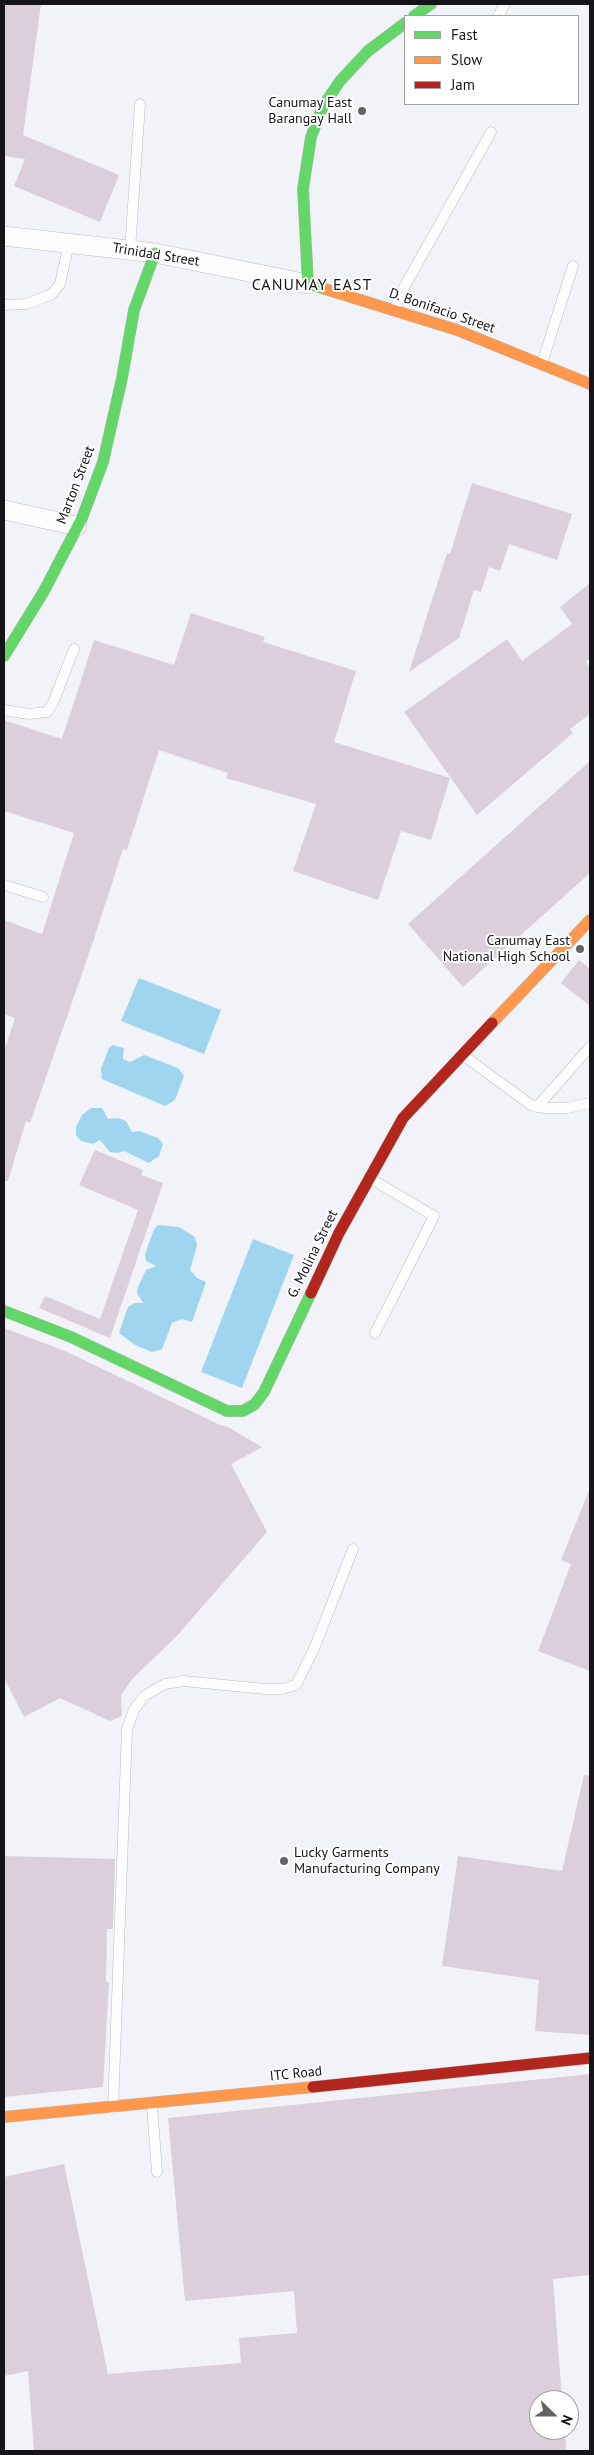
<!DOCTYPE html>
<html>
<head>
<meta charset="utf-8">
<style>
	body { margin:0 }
	#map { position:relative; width:594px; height:2455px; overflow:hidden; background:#f2f3f9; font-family:"PT Sans",sans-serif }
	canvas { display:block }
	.frame { position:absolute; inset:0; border:5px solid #151519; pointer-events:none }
	.legend { position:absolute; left:404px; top:15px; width:175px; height:90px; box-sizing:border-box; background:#fff; border:1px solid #a1a1a3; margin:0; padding:6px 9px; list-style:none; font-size:15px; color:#151519 }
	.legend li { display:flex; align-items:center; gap:10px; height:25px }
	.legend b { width:25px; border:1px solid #a1a1a3 }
	.north { position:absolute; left:529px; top:2390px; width:50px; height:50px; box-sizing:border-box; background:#fff; border:1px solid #a1a1a3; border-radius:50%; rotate:112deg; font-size:14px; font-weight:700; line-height:20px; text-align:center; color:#151519 }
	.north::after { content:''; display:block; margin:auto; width:18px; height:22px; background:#626367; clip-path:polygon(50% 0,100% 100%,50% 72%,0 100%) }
</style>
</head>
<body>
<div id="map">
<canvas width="594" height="2455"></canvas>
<div class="frame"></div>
<ul class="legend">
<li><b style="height:6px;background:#63d668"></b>Fast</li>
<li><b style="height:6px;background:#ff974d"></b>Slow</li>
<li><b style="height:6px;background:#b3261e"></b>Jam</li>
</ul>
<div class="north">N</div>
</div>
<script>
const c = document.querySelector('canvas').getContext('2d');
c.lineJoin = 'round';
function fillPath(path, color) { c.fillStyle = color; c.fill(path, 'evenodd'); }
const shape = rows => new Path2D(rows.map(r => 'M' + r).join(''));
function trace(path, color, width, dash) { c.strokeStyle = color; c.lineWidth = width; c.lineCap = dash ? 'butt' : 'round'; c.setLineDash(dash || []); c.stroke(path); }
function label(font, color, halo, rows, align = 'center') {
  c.font = font + ' "PT Sans",sans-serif'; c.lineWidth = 4; c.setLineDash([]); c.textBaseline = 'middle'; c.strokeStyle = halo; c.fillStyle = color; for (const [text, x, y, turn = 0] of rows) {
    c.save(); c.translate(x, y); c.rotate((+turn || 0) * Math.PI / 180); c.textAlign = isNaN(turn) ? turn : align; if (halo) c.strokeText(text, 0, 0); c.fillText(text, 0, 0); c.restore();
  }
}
fillPath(shape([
	[139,978,221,1010,204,1054,121,1021],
	[113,1045,124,1048,123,1059,130,1062,144,1055,178,1068,184,1076,175,1100,165,1106,102,1079,101,1069,109,1048],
	[91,1108,102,1108,108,1119,118,1118,126,1121,132,1132,139,1131,158,1138,163,1144,159,1156,149,1163,124,1151,118,1153,110,1152,100,1140,93,1144,81,1141,76,1135,76,1127,82,1115],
	[158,1225,179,1227,195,1237,197,1245,190,1270,197,1278,206,1282,192,1322,182,1319,172,1323,162,1349,152,1352,135,1345,119,1333,128,1307,135,1303,143,1303,137,1293,138,1287,146,1270,156,1266,146,1261,145,1254,154,1229],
	[253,1239,294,1255,242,1388,201,1372]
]), '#9fd5ee');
fillPath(shape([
	[4,4,41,4,23,135,119,175,100,222,14,186,25,159,4,156],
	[472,483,572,514,557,560,509,544,500,571,489,567,481,592,474,590,459,638,409,672,447,553,450,554],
	[590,583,590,658,586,662,590,668,590,714,570,729,573,733,477,815,404,712,507,639,522,661,572,624,560,607],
	[191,613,265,637,263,642,356,671,334,742,450,778,431,840,401,831,378,900,293,871,316,804,226,778,228,773,159,750,127,850,123,849,94,939,30,1123,26,1121,8,1181,4,1181,4,1051,15,1018,4,1014,4,920,42,934,74,833,4,811,4,720,62,739,94,640,174,665],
	[590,761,590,873,463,987,408,924],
	[579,960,590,969,590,1006,561,983],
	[95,1150,143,1170,141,1175,163,1183,110,1338,39,1308,45,1296,100,1319,138,1210,79,1185],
	[4,1328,65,1351,220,1425,228,1427,262,1447,231,1464,267,1532,176,1637,133,1678,121,1695,122,1716,110,1721,60,1698,24,1717,4,1678],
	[590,1488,590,1671,538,1651,571,1564,561,1560],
	[584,1775,590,1776,590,2035,535,2031,539,1980,442,1966,458,1856,562,1871],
	[4,1856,115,1859,113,1929,107,1929,106,1982,109,1982,103,2087,4,2097],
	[590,2074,590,2275,553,2279,562,2400,539,2400,539,2430,565,2430,566,2451,34,2451,28,2371,4,2376,4,2177,64,2164,108,2374,241,2363,239,2338,297,2333,294,2291,185,2301,168,2118]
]), '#dacfda');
const lane = shape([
	[498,16,505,4],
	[130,250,140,104],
	[4,305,27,304,52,294,60,284,69,243],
	[395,309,401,293,491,132],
	[542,363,573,266],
	[4,710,29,714,47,712,53,703,74,649],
	[4,885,43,897],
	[464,1056,531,1105,545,1108,567,1108,590,1103],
	[537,1107,590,1047],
	[371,1179,434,1216,375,1333],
	[152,2105,157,2172],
	[113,2108,127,1729,134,1710,144,1696,165,1684,183,1681,265,1689,282,1689,296,1685,314,1649,353,1549]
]);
const street = shape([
	[4,236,155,253,308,284],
	[4,510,77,526]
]);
const fast = shape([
	[414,16,431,4],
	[325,289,308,284,303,189,311,137,323,106,340,81,368,51,405,23],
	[4,656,44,591,82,518,103,462,122,378,134,310,155,253],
	[4,1311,71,1337,227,1411,243,1411,255,1404,264,1392,311,1293]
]);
const slow = shape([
	[325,289,457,330,590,384],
	[492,1023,590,920],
	[4,2117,313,2087]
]);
const jam = shape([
	[311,1293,339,1233,403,1118,492,1023],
	[313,2087,590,2058]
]);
trace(lane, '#bdbdc1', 11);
trace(street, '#bdbdc1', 20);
trace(fast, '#bdbdc1', 12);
trace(slow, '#bdbdc1', 12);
trace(jam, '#bdbdc1', 12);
trace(lane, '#fdfdfe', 10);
trace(street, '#fdfdfe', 19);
trace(fast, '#63d668', 11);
trace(slow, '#ff974d', 11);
trace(jam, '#b3261e', 11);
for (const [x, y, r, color] of [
	[362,111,5,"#626367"],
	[580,949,5,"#626367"],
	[284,1861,5,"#626367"]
]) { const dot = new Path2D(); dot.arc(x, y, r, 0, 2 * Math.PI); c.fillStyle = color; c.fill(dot); trace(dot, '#fff', 2); }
label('14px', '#151519', '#fff', [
	["Canumay East",352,103],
	["Barangay Hall",352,119],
	["Canumay East",570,941],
	["National High School",570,957],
	["Lucky Garments",294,1853,"left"],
	["Manufacturing Company",294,1869,"left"]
], 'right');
label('14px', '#151519', '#fff', [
	["Trinidad Street",156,255,9],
	["D. Bonifacio Street",442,311,19],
	["Marton Street",76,485,-69],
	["G. Molina Street",313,1254,-64],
	["ITC Road",296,2074,-6]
]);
c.letterSpacing = '1px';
label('16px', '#151519', '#fff', [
	["CANUMAY EAST",312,285]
]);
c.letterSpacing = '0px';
</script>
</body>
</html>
